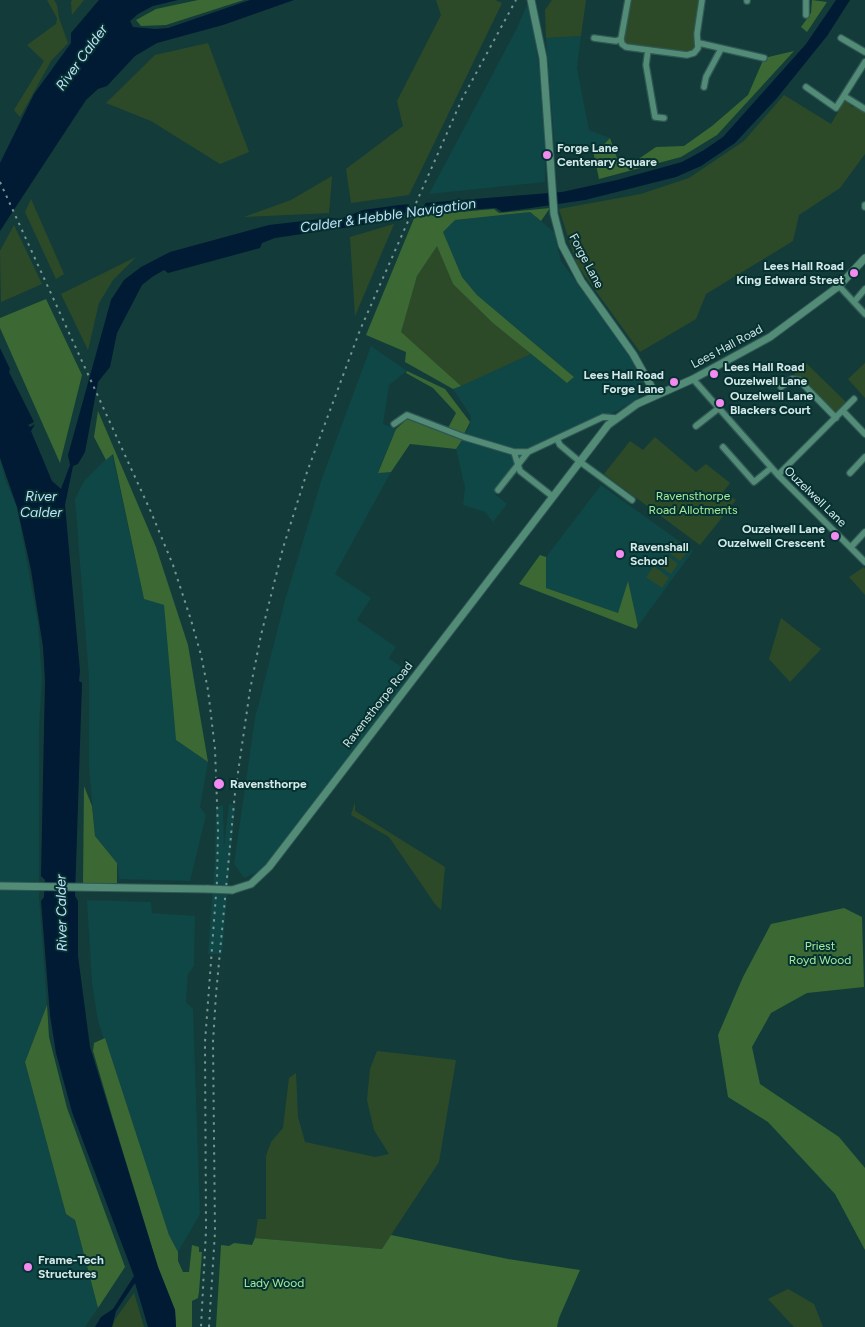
<!DOCTYPE html>
<html>
<head>
<meta charset="utf-8">
<style>
	body { margin:0 }
	canvas { display:block; background:#123b3a }
</style>
</head>
<body>
<canvas width="865" height="1327"></canvas>
<script>
const c = document.querySelector('canvas').getContext('2d');
c.lineJoin = 'round';
function fillPath(path, color) { c.fillStyle = color; c.fill(path, 'evenodd'); }
const shape = rows => new Path2D(rows.map(r => 'M' + r).join(''));
function trace(path, color, width, dash) { c.strokeStyle = color; c.lineWidth = width; c.lineCap = dash ? 'butt' : 'round'; c.setLineDash(dash || []); c.stroke(path); }
function label(font, color, halo, rows, align = 'center') {
  c.font = font + ' Figtree,sans-serif'; c.lineWidth = 4; c.setLineDash([]); c.textBaseline = 'middle'; c.strokeStyle = halo; c.fillStyle = color; for (const [text, x, y, turn = 0] of rows) {
    c.save(); c.translate(x, y); c.rotate((+turn || 0) * Math.PI / 180); c.textAlign = isNaN(turn) ? turn : align; if (halo) c.strokeText(text, 0, 0); c.fillText(text, 0, 0); c.restore();
  }
}
fillPath(shape([
	[528,3,536,40,546,132,545,182,429,194,516,30],
	[581,36,577,68,589,130,610,138,598,151,555,152,546,38],
	[530,212,554,232,561,261,628,353,643,381,639,398,617,411,528,452,495,494,507,504,493,522,485,512,463,505,465,488,456,449,470,425,471,416,453,389,531,354,567,383,574,377,477,295,462,277,443,232,455,220],
	[371,346,407,371,389,385,383,424,396,429,378,472,391,472,335,574,371,598,357,620,396,647,389,658,414,676,269,867,244,878,234,864,255,718,285,600,322,478],
	[112,453,144,599,164,605,176,740,208,762,200,807,206,815,190,881,119,879,117,863,95,836,89,766,89,678,75,499,84,481],
	[0,459,5,479,17,507,38,623,42,678,39,729,39,897,47,1005,25,1062,66,1214,75,1220,98,1308,85,1327,0,1327],
	[601,485,693,551,638,626,628,582,618,614,546,588,546,557],
	[229,804,235,805,222,954,208,954,215,858,216,807,223,805,224,847],
	[87,900,151,902,152,913,195,916,194,966,188,974,186,1002,193,1009,200,1214,178,1252,169,1235,98,1021,92,983]
]), '#0f4646');
fillPath(shape([
	[47,0,54,0,57,5,59,18,68,43,51,61,20,117,14,110,44,61,27,45,56,24,57,18],
	[72,0,84,0,72,15,71,2],
	[436,0,495,0,502,3,409,195,351,203,346,169,403,126,397,101,441,15],
	[552,0,586,0,581,36,546,38,545,10],
	[628,0,702,0,699,43,694,53,622,44],
	[208,43,249,152,220,164,151,121,106,103,155,55],
	[784,95,831,124,845,100,852,107,856,106,865,112,865,154,840,188,799,215,793,241,706,294,696,319,640,352,577,265,559,209,641,194,689,178,744,141],
	[332,176,329,213,244,217,291,200],
	[31,199,64,274,56,279,25,212],
	[394,224,355,316,350,237],
	[14,225,42,284,1,302,0,251],
	[437,245,453,284,531,354,461,386,400,332,417,276],
	[136,257,113,280,99,303,88,350,61,294],
	[805,362,848,404,836,416,792,377],
	[865,363,865,398,848,379],
	[655,437,696,472,706,464,730,483,723,492,736,500,700,545,604,474,630,441,643,450],
	[675,541,688,551,680,561,667,551],
	[665,554,678,564,671,574,657,564],
	[654,566,669,578,662,588,646,577],
	[864,567,865,569,865,595,849,577],
	[781,618,821,649,790,682,769,659],
	[355,802,355,811,445,867,441,910,435,904,389,837,351,815],
	[377,1051,456,1060,439,1162,391,1235,382,1249,255,1238,258,1219,266,1219,266,1156,271,1142,283,1128,289,1078,296,1073,298,1117,305,1142,375,1157,389,1154,374,1130,367,1100,370,1069],
	[788,1289,814,1304,823,1327,794,1327,768,1299],
	[134,1293,144,1327,112,1327,116,1318]
]), '#2d4a28');
fillPath(shape([
	[198,0,244,0,166,25,141,26,136,20,156,9],
	[812,0,827,2,807,32,801,27,811,13],
	[794,51,717,135,681,157,599,179,593,151,598,151,610,138,618,161,640,158,656,147,684,146,712,126,748,95,764,58],
	[550,208,541,221,530,212,455,220,443,232,462,277,477,295,574,377,567,383,493,323,453,284,437,246,417,276,401,332,461,386,453,389,405,362,406,352,366,335,415,216,494,209,499,213],
	[46,299,82,375,60,463,0,328,0,318],
	[407,371,445,389,470,422,464,434,448,428,456,413,433,388,406,373],
	[98,411,156,547,188,645,208,762,176,740,164,605,144,599,113,454,106,460,94,437],
	[407,419,462,440,456,449,410,444,391,472,378,473,396,429],
	[540,555,546,557,546,588,618,613,628,581,638,626,636,629,519,584],
	[84,786,92,806,95,836,117,863,117,883,83,883],
	[844,908,862,917,864,987,807,993,771,1013,752,1047,760,1084,839,1137,865,1168,865,1250,835,1194,768,1122,728,1097,718,1035,743,977,771,924],
	[47,1005,49,1037,67,1108,125,1267,98,1308,75,1220,66,1214,25,1062],
	[105,1038,169,1235,178,1252,178,1261,183,1272,189,1272,192,1245,199,1247,199,1252,202,1252,199,1292,198,1298,192,1301,192,1327,176,1327,175,1310,158,1267,112,1116,93,1051,94,1043],
	[391,1235,508,1259,580,1270,559,1318,557,1327,569,1327,216,1327,221,1245,229,1246,234,1243,252,1245,255,1238,382,1249]
]), '#3b6833');
fillPath(shape([
	[99,0,178,0,153,6,138,14,130,21,133,27,155,29,168,28,250,0,294,0,223,25,157,43,135,56,107,86,98,89,86,100,0,231,0,163,34,94,71,43,71,33],
	[836,0,850,0,827,36,777,98,735,143,701,166,676,177,585,200,531,208,502,212,496,208,404,214,401,218,370,224,275,238,262,243,260,248,168,273,164,270,152,277,142,285,117,333,110,367,98,382,85,452,78,464,73,466,65,505,80,671,79,681,82,683,75,896,78,901,78,956,90,1047,158,1267,175,1310,176,1327,148,1327,135,1283,116,1311,112,1327,95,1327,101,1317,113,1309,134,1276,72,1112,56,1053,50,1015,41,901,44,897,45,880,41,876,45,680,43,647,31,570,17,507,0,458,0,348,10,369,9,372,34,422,28,425,30,427,35,424,31,431,52,481,61,489,70,465,68,455,111,300,124,280,141,267,170,252,269,225,329,218,340,219,363,210,399,205,562,192,617,180,682,162,704,150,723,137,806,44]
]), '#001b33');
fillPath(shape([
	[427,200,419,216,405,217,402,219,410,202]
]), '#123b3a');
const minor = shape([
	[628,0,621,39,622,44,626,47,687,55,694,53,698,48,697,34,702,0],
	[747,1,747,0],
	[806,15,806,0],
	[594,38,616,41,621,39],
	[841,38,865,52],
	[699,43,764,58],
	[648,50,646,65,655,117,664,118],
	[704,87,706,77,721,49],
	[806,87,836,108,865,62],
	[844,96,865,109],
	[865,205,865,207],
	[839,286,865,314],
	[854,302,865,289],
	[693,379,778,475,865,562],
	[781,387,792,379,799,380,836,418],
	[843,411,865,434],
	[394,424,407,415,464,437,514,452,528,452],
	[696,426,719,408],
	[557,439,560,445,579,461,632,500],
	[723,447,754,482,771,468],
	[514,452,520,471,552,496],
	[850,473,865,457],
	[778,475,854,399],
	[498,490,528,452,603,417,615,418],
	[851,547,865,532]
]);
const tertiary = shape([
	[531,0,543,58,554,214,562,245,581,281,633,354,656,395],
	[0,886,208,889],
	[232,890,251,884,269,867,608,425,637,404,693,379,770,337,839,286,865,258]
]);
trace(minor, '#315756', 8);
trace(tertiary, '#315756', 9);
trace(minor, '#538c76', 5.5);
trace(tertiary, '#538c76', 7);
trace(shape([
	[0,182,151,512,173,565,191,620,201,655,208,690,215,749,218,830,217,881,205,1042,206,1231,201,1327],
	[209,1327,215,1232,213,1042,216,994,235,793,250,690,261,635,283,548,307,472,360,330,462,99,516,0]
]), '#779594', 2, [2.5, 5]);
const tertiaryBridge = shape([
	[208,889,232,890]
]);
trace(tertiaryBridge, '#315756', 9, []);
trace(tertiaryBridge, '#538c76', 7);
for (const [x, y, r, color] of [
	[547,155,5,"#f38af1"],
	[854,273,5,"#f38af1"],
	[714,374,5,"#f38af1"],
	[674,382,5,"#f38af1"],
	[720,403,5,"#f38af1"],
	[835,536,5,"#f38af1"],
	[620,554,5,"#f38af1"],
	[219,784,6,"#f38af1"],
	[28,1267,5,"#f38af1"]
]) { const dot = new Path2D(); dot.arc(x, y, r, 0, 2 * Math.PI); c.fillStyle = color; c.fill(dot); trace(dot, '#053130', 2); }
label('bold 12px', '#d3e8e7', '#053130', [
	["Forge Lane",557,148],
	["Centenary Square",557,162],
	["Lees Hall Road",844,266,"right"],
	["King Edward Street",844,280,"right"],
	["Lees Hall Road",724,367],
	["Ouzelwell Lane",724,381],
	["Lees Hall Road",664,375,"right"],
	["Forge Lane",664,389,"right"],
	["Ouzelwell Lane",730,396],
	["Blackers Court",730,410],
	["Ouzelwell Lane",825,529,"right"],
	["Ouzelwell Crescent",825,543,"right"],
	["Ravenshall",630,547],
	["School",630,561],
	["Ravensthorpe",230,784],
	["Frame-Tech",38,1260],
	["Structures",38,1274]
], 'left');
label('12px', '#d3e8e7', '#053130', [
	["Forge Lane",586,261,62],
	["Lees Hall Road",727,347,-28],
	["Ouzelwell Lane",815,497,44],
	["Ravensthorpe Road",378,705,-52]
]);
label('12px', '#a7e99a', '#053130', [
	["Ravensthorpe",693,496],
	["Road Allotments",693,510],
	["Priest",820,946],
	["Royd Wood",820,960],
	["Lady Wood",274,1283]
]);
label('italic 14px', '#c3e1fd', '#053130', [
	["River Calder",82,58,-54],
	["Calder & Hebble Navigation",388,216,-8],
	["River",41,497],
	["Calder",41,513],
	["River Calder",62,913,-91]
]);
</script>
</body>
</html>
